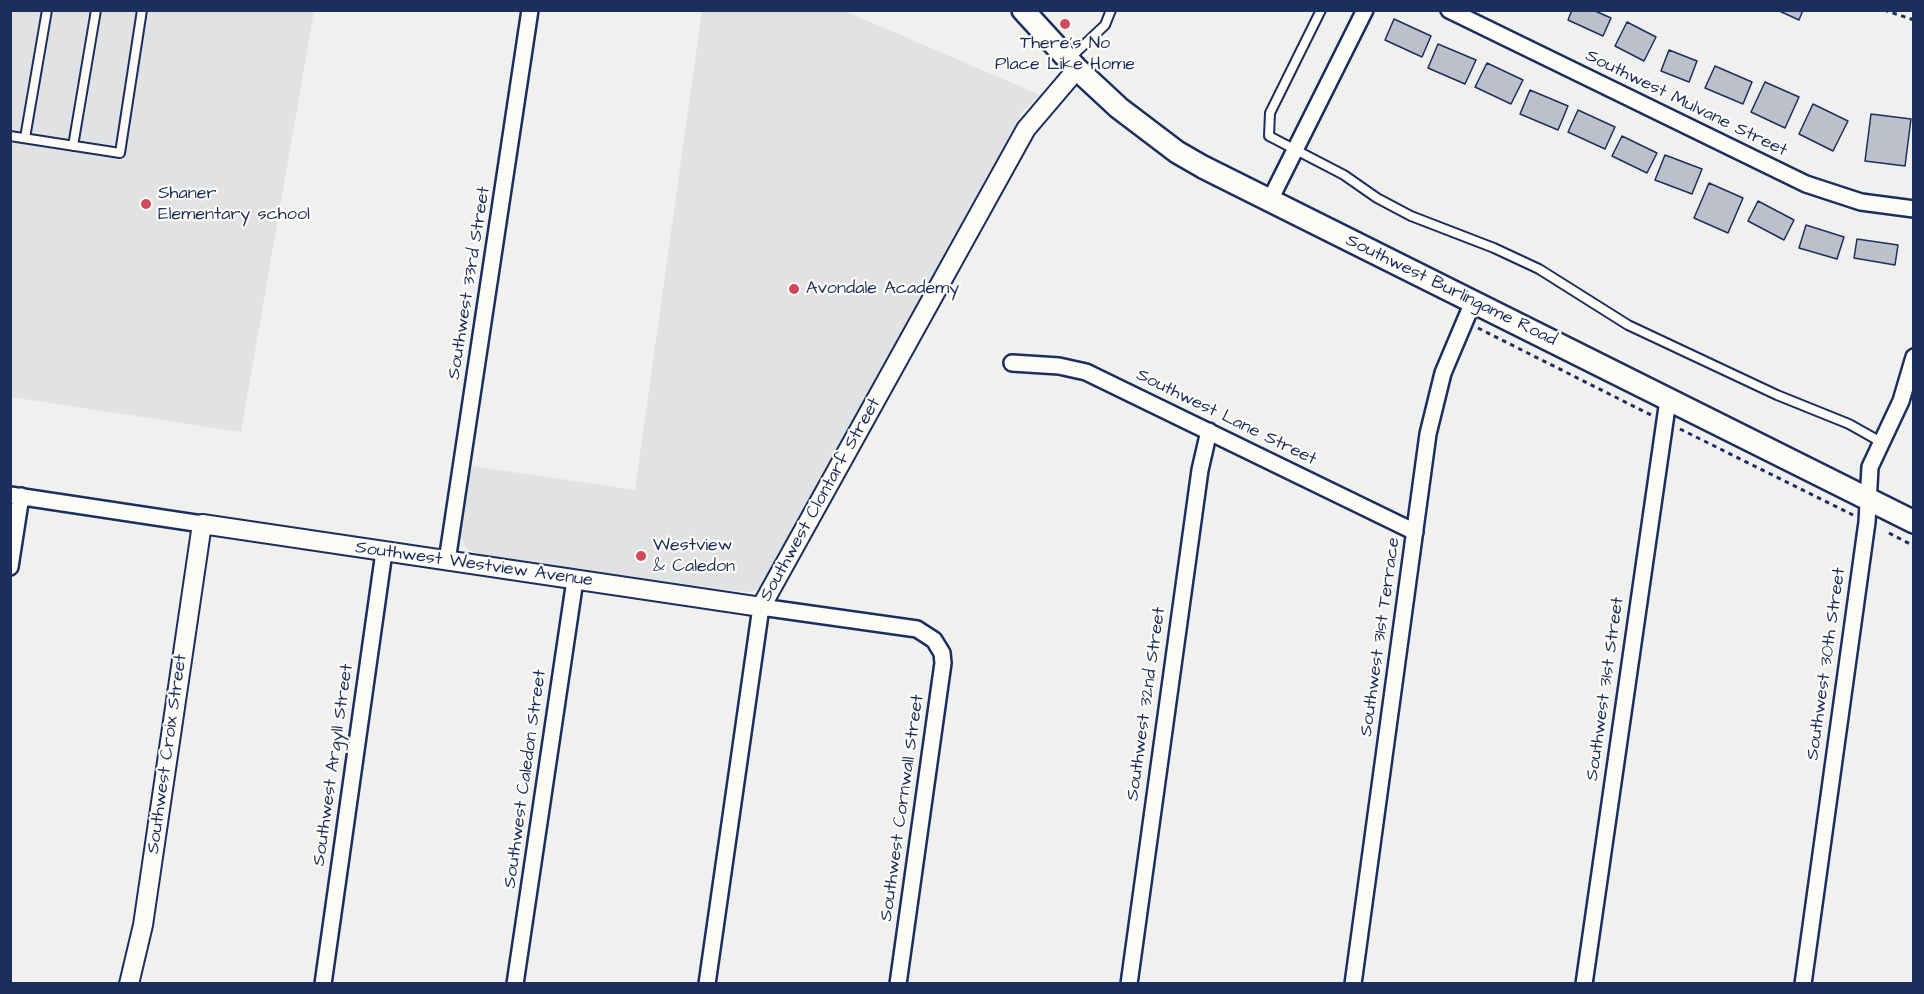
<!DOCTYPE html>
<html>
<head>
<meta charset="utf-8">
<style>
	body { margin:0 }
	#map { position:relative; width:1924px; height:994px; overflow:hidden; background:#f0f0ee; font-family:"Architects Daughter",sans-serif }
	canvas { display:block }
	.frame { position:absolute; inset:0; border:12px solid #1b2f5e; pointer-events:none }
</style>
</head>
<body>
<div id="map">
<canvas width="1924" height="994"></canvas>
<div class="frame"></div>
</div>
<script>
const c = document.querySelector('canvas').getContext('2d');
c.lineJoin = 'round';
function fillPath(path, color) { c.fillStyle = color; c.fill(path, 'evenodd'); }
const shape = rows => new Path2D(rows.map(r => 'M' + r).join(''));
function trace(path, color, width, dash) { c.strokeStyle = color; c.lineWidth = width; c.lineCap = dash ? 'butt' : 'round'; c.setLineDash(dash || []); c.stroke(path); }
function label(font, color, halo, rows, align = 'center') {
  c.font = font + ' "Architects Daughter",sans-serif'; c.lineWidth = 4.5; c.setLineDash([]); c.textBaseline = 'middle'; c.strokeStyle = halo; c.fillStyle = color; for (const [text, x, y, turn = 0] of rows) {
    c.save(); c.translate(x, y); c.rotate((+turn || 0) * Math.PI / 180); c.textAlign = isNaN(turn) ? turn : align; if (halo) c.strokeText(text, 0, 0); c.fillText(text, 0, 0); c.restore();
  }
}
fillPath(shape([
	[10,11,314,11,241,432,11,397],
	[702,11,845,11,1040,95,1022,112,760,588,751,592,735,591,479,555,466,548,461,538,472,466,635,490]
]), '#e0e2e3');
const building = shape([
	[1572,10,1593,10,1611,18,1603,36,1568,20,1572,10],
	[1777,10,1803,10,1799,20,1777,10],
	[1394,19,1431,36,1422,57,1385,40,1394,19],
	[1627,22,1656,37,1644,61,1615,46,1627,22],
	[1438,44,1476,60,1465,84,1428,68,1438,44],
	[1669,50,1697,61,1689,82,1661,71,1669,50],
	[1487,63,1523,80,1511,104,1475,87,1487,63],
	[1715,66,1752,82,1743,104,1705,88,1715,66],
	[1765,82,1799,97,1785,128,1751,112,1765,82],
	[1530,90,1568,106,1558,130,1520,114,1530,90],
	[1813,104,1848,121,1833,151,1799,134,1813,104],
	[1578,110,1615,127,1605,149,1568,132,1578,110],
	[1871,114,1911,119,1905,166,1865,161,1871,114],
	[1622,136,1657,153,1647,173,1612,156,1622,136],
	[1665,155,1702,169,1692,194,1655,180,1665,155],
	[1709,183,1743,198,1728,233,1694,218,1709,183],
	[1758,201,1794,220,1784,240,1748,221,1758,201],
	[1806,225,1844,237,1837,259,1799,248,1806,225],
	[1857,239,1898,245,1895,265,1854,258,1857,239]
]);
fillPath(building, '#bbc0ca');
trace(building, '#1b2f5e', 1.5);
const service = shape([
	[1321,10,1270,113,1269,136,1344,175,1377,198,1411,216,1494,248,1539,269,1628,325,1777,395,1849,424,1881,442],
	[1069,59,1105,25,1111,10],
	[10,136,120,153,142,10],
	[25,138,47,10],
	[73,146,96,10]
]);
const minor = shape([
	[1449,10,1806,184,1861,202,1914,209],
	[1269,202,1365,10],
	[1012,363,1059,366,1086,372,1415,532],
	[10,495,202,524],
	[447,561,530,10],
	[10,567,21,496],
	[323,984,384,552],
	[515,984,575,580],
	[707,984,761,607,917,629,934,640,942,653,943,663,898,984],
	[1129,984,1200,470,1209,431],
	[1353,984,1428,434,1443,373,1473,302],
	[1584,984,1668,400],
	[1803,984,1867,522,1870,467,1901,401,1914,357]
]);
const tertiary = shape([
	[129,984,143,925,202,524,761,607,1026,129,1077,69]
]);
const secondary = shape([
	[1023,10,1077,69,1119,108,1177,152,1203,167,1914,522]
]);
trace(service, '#1b2f5e', 12);
trace(minor, '#1b2f5e', 20);
trace(tertiary, '#1b2f5e', 22);
trace(secondary, '#1b2f5e', 26);
trace(shape([
	[1884,10,1914,20],
	[1478,328,1651,415],
	[1680,429,1853,515],
	[1889,533,1914,546]
]), '#1b2f5e', 3, [4.5, 4.5]);
trace(service, '#fdfcf7', 8);
trace(minor, '#fdfcf7', 15);
trace(tertiary, '#fdfcf7', 18);
trace(secondary, '#fdfcf7', 21);
for (const [x, y, r, color] of [
	[1065,24,6,"#d1495b"],
	[146,204,6,"#d1495b"],
	[794,289,6,"#d1495b"],
	[641,556,6,"#d1495b"]
]) { const dot = new Path2D(); dot.arc(x, y, r, 0, 2 * Math.PI); c.fillStyle = color; c.fill(dot); trace(dot, '#fdfcf7', 2); }
label('18px', '#1b2f5e', '#fdfcf7', [
	["There’s No",1065,44,"center"],
	["Place Like Home",1065,65,"center"],
	["Shaner",158,194],
	["Elementary school",158,215],
	["Avondale Academy",806,289],
	["Westview",653,546],
	["& Caledon",653,567]
], 'left');
label('18px', '#1b2f5e', '#fdfcf7', [
	["Southwest Mulvane Street",1686,104,26],
	["Southwest 33rd Street",470,283,-81],
	["Southwest Burlingame Road",1451,291,26],
	["Southwest Lane Street",1226,418,26],
	["Southwest Clontarf Street",821,500,-61],
	["Southwest Westview Avenue",474,565,8],
	["Southwest 31st Terrace",1381,637,-82],
	["Southwest 30th Street",1827,664,-82],
	["Southwest 31st Street",1606,689,-82],
	["Southwest 32nd Street",1147,704,-82],
	["Southwest Croix Street",168,754,-82],
	["Southwest Argyll Street",334,765,-82],
	["Southwest Caledon Street",526,779,-82],
	["Southwest Cornwall Street",903,808,-82]
]);
</script>
</body>
</html>
